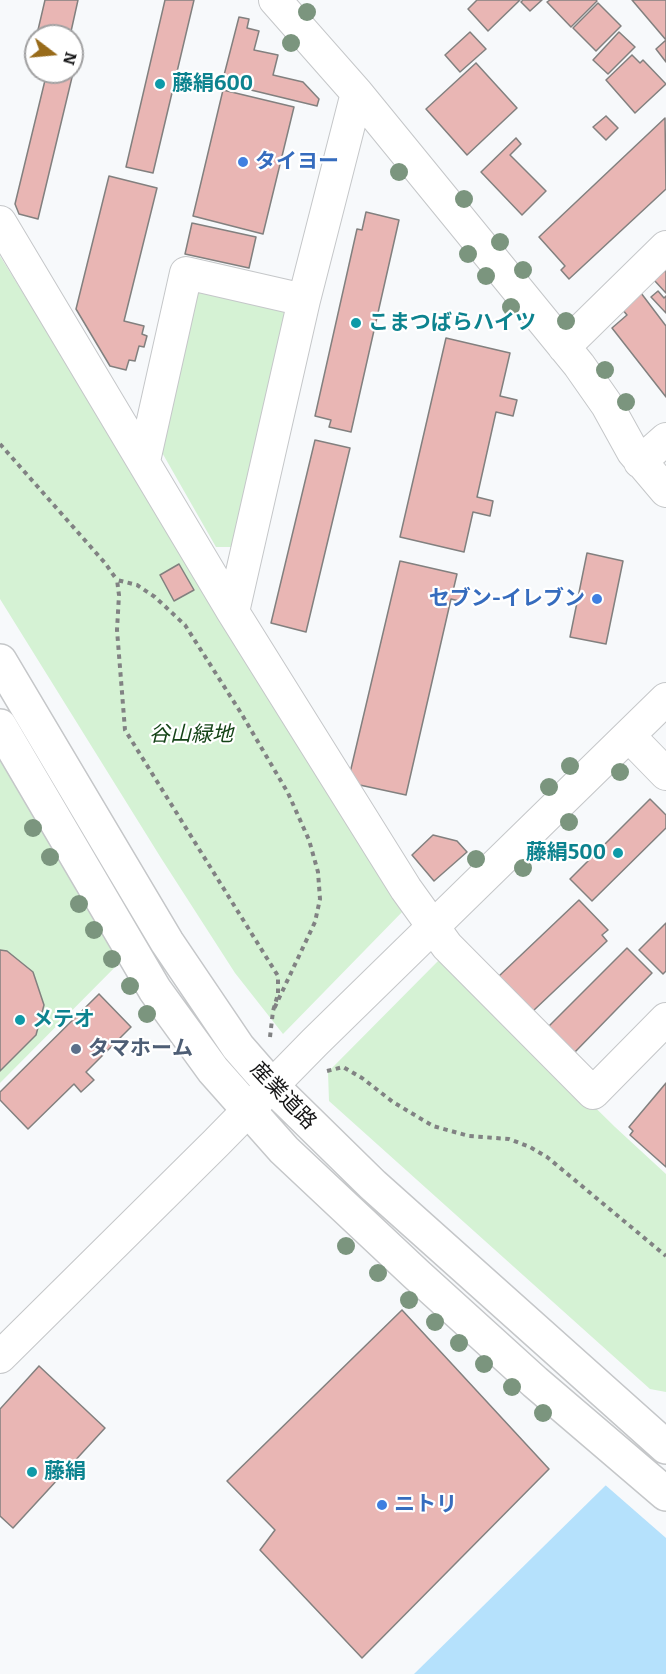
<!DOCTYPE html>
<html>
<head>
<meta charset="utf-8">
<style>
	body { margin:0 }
	#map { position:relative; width:666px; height:1674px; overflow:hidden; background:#f7f9fb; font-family:Bitter,serif }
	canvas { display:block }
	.north { position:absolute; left:24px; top:24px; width:60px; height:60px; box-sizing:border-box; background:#fff; border:2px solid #a1a1a2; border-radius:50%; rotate:106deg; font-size:16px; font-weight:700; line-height:24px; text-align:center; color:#151516 }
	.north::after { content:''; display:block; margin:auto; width:21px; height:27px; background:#986b1a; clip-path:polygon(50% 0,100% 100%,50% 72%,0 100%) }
</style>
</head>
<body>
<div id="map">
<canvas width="666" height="1674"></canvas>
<div class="north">N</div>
</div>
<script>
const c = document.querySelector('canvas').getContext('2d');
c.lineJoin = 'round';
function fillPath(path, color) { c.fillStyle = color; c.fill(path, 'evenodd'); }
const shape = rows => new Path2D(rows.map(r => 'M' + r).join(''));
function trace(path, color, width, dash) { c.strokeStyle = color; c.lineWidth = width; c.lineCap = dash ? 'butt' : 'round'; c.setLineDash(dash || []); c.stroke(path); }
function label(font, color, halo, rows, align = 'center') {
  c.font = font + ' Bitter,"Noto Sans JP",serif'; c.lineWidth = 4.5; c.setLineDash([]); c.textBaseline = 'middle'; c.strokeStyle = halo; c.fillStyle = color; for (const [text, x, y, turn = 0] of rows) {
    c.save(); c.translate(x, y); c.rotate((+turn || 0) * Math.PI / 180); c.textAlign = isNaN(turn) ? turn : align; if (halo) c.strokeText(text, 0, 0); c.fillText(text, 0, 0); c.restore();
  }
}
fillPath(shape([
	[0,256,406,908,283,1034,235,973,161,858,0,599],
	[190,287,288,301,232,547,216,547,156,442],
	[0,741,132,950,0,1083],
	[442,957,615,1127,666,1174,666,1392,650,1389,329,1101,328,1072]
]), '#d5f2d4');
fillPath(shape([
	[666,1426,666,1674,414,1674]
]), '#b5e1fc');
fillPath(shape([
	[664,1423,666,1423,666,1538,603,1483]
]), '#f7f9fb');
const building = shape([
	[45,0,78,0,70,36,38,30,45,0],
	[165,0,194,0,153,173,126,167,165,0],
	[477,0,520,0,488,31,468,9,477,0],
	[523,0,542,0,530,11,521,2,523,0],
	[550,0,596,0,597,1,571,27,547,2,550,0],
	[632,0,666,0,666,62,656,49,666,40,632,0],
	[598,3,621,26,596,51,573,28,598,3],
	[239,17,249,19,247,28,259,31,254,50,278,55,273,75,303,82,319,99,317,106,222,83,239,17],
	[470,32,486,49,460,72,445,55,470,32],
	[619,32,635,47,608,74,593,60,619,32],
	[72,42,80,44,38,219,19,214,15,204,47,72,72,72,72,42],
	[632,55,640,63,643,60,666,84,635,113,606,80,632,55],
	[476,63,517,108,467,155,426,109,476,63],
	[223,90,294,107,263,234,193,216,223,90],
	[606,116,618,128,606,140,593,127,606,116],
	[665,118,666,189,569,279,561,270,565,266,539,237,665,118],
	[516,138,521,144,510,155,546,191,522,215,481,172,516,138],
	[109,176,157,188,124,321,144,326,142,334,147,336,144,347,139,346,135,361,129,360,126,370,110,366,76,309,109,176],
	[366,212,399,220,351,432,329,427,331,420,315,416,357,229,362,230,366,212],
	[192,223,256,237,249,268,185,254,192,223],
	[666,270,666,293,654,280,666,270],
	[658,291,664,298,666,296,666,313,651,297,658,291],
	[641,293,666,326,666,397,612,328,627,315,622,309,641,293],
	[446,338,510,353,500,396,517,400,513,416,496,412,477,497,493,501,490,516,473,512,464,552,400,537,446,338],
	[315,440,350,448,306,632,271,623,315,440],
	[587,553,623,561,606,644,570,637,587,553],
	[400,561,457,574,453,591,465,594,463,602,451,599,406,795,355,784,350,773,400,561],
	[179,564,194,590,174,601,160,575,179,564],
	[650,799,666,815,666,828,592,901,570,879,650,799],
	[433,835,457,841,467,852,434,881,412,855,433,835],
	[579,900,608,930,602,935,607,941,533,1011,499,976,579,900],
	[666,923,666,971,663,974,639,950,666,923],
	[627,948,652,973,574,1053,548,1027,627,948],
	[0,950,7,951,33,972,44,1005,36,1035,0,1071,0,950],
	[99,994,131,1027,86,1072,94,1080,81,1092,74,1084,28,1129,0,1100,0,1092,99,994],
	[666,1083,666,1167,630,1135,633,1131,629,1127,666,1083],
	[402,1310,549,1469,362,1658,260,1550,275,1530,227,1481,402,1310],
	[39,1366,105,1428,13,1528,0,1516,0,1409,39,1366]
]);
fillPath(building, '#e9b6b4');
trace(building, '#82807f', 1.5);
const minor = shape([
	[275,0,357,93,579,365,607,405,633,452,666,491],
	[0,222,233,612,406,889,447,946,593,1093,666,1019],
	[564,347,666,247],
	[144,461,186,273,304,300],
	[640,462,666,439],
	[233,612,304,300,357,93],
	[629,736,666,774],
	[0,1357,216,1143,315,1042,666,699]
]);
const major = shape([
	[0,661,167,942,238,1047,272,1086,373,1185,666,1447],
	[0,726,155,990,213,1070,284,1150,416,1274,535,1382,666,1494]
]);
trace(minor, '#c5c7c9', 34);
trace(major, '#c5c7c9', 36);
trace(shape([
	[0,444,105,563,117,580],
	[270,1037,273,1011,278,994,278,976,125,730,117,630,119,595,117,580,137,585,155,597,185,625,241,713,288,793,309,840,318,872,320,899,315,922,273,1011],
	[327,1071,343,1067,362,1078,393,1102,433,1126,469,1136,509,1139,530,1147,547,1157,666,1256]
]), '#818283', 4, [4.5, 4.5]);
trace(minor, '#fff', 32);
trace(major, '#fff', 33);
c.fillStyle = '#7b957e';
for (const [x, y] of [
	[307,12],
	[291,43],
	[399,172],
	[464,199],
	[500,242],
	[468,254],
	[523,270],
	[486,276],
	[511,307],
	[566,321],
	[605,370],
	[626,402],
	[570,766],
	[620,772],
	[549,787],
	[569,822],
	[33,828],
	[50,857],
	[476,859],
	[523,868],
	[79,904],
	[94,930],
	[112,959],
	[130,986],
	[147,1014],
	[346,1246],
	[378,1273],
	[409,1300],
	[435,1322],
	[459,1343],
	[484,1364],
	[512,1387],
	[543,1413]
]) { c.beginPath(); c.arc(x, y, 9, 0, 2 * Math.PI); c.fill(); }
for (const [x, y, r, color] of [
	[160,84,6,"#0f9aa8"],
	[243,162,6,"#3f7fe0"],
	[356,323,6,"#0f9aa8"],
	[597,599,6,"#3f7fe0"],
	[618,853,6,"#0f9aa8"],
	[20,1020,6,"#0f9aa8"],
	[76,1049,6,"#5c6f8a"],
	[32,1472,6,"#0f9aa8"],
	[382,1505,6,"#3f7fe0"]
]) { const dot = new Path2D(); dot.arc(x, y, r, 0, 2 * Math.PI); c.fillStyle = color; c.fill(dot); trace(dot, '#fff', 2); }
label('bold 21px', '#0d838f', '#fff', [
	["藤絹600",172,84],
	["こまつばらハイツ",368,323],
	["藤絹500",606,853,"right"],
	["メテオ",32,1020],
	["藤絹",44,1472]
], 'left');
label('bold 21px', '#366cbe', '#fff', [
	["タイヨー",255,162],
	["セブン-イレブン",585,599,"right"],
	["ニトリ",394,1505]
], 'left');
label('italic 21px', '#154417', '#fff', [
	["谷山緑地",191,735]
]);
label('bold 21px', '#4e5e75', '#fff', [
	["タマホーム",88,1049]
], 'left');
label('21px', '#151516', '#fff', [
	["産業道路",283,1096,46]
]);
</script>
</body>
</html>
